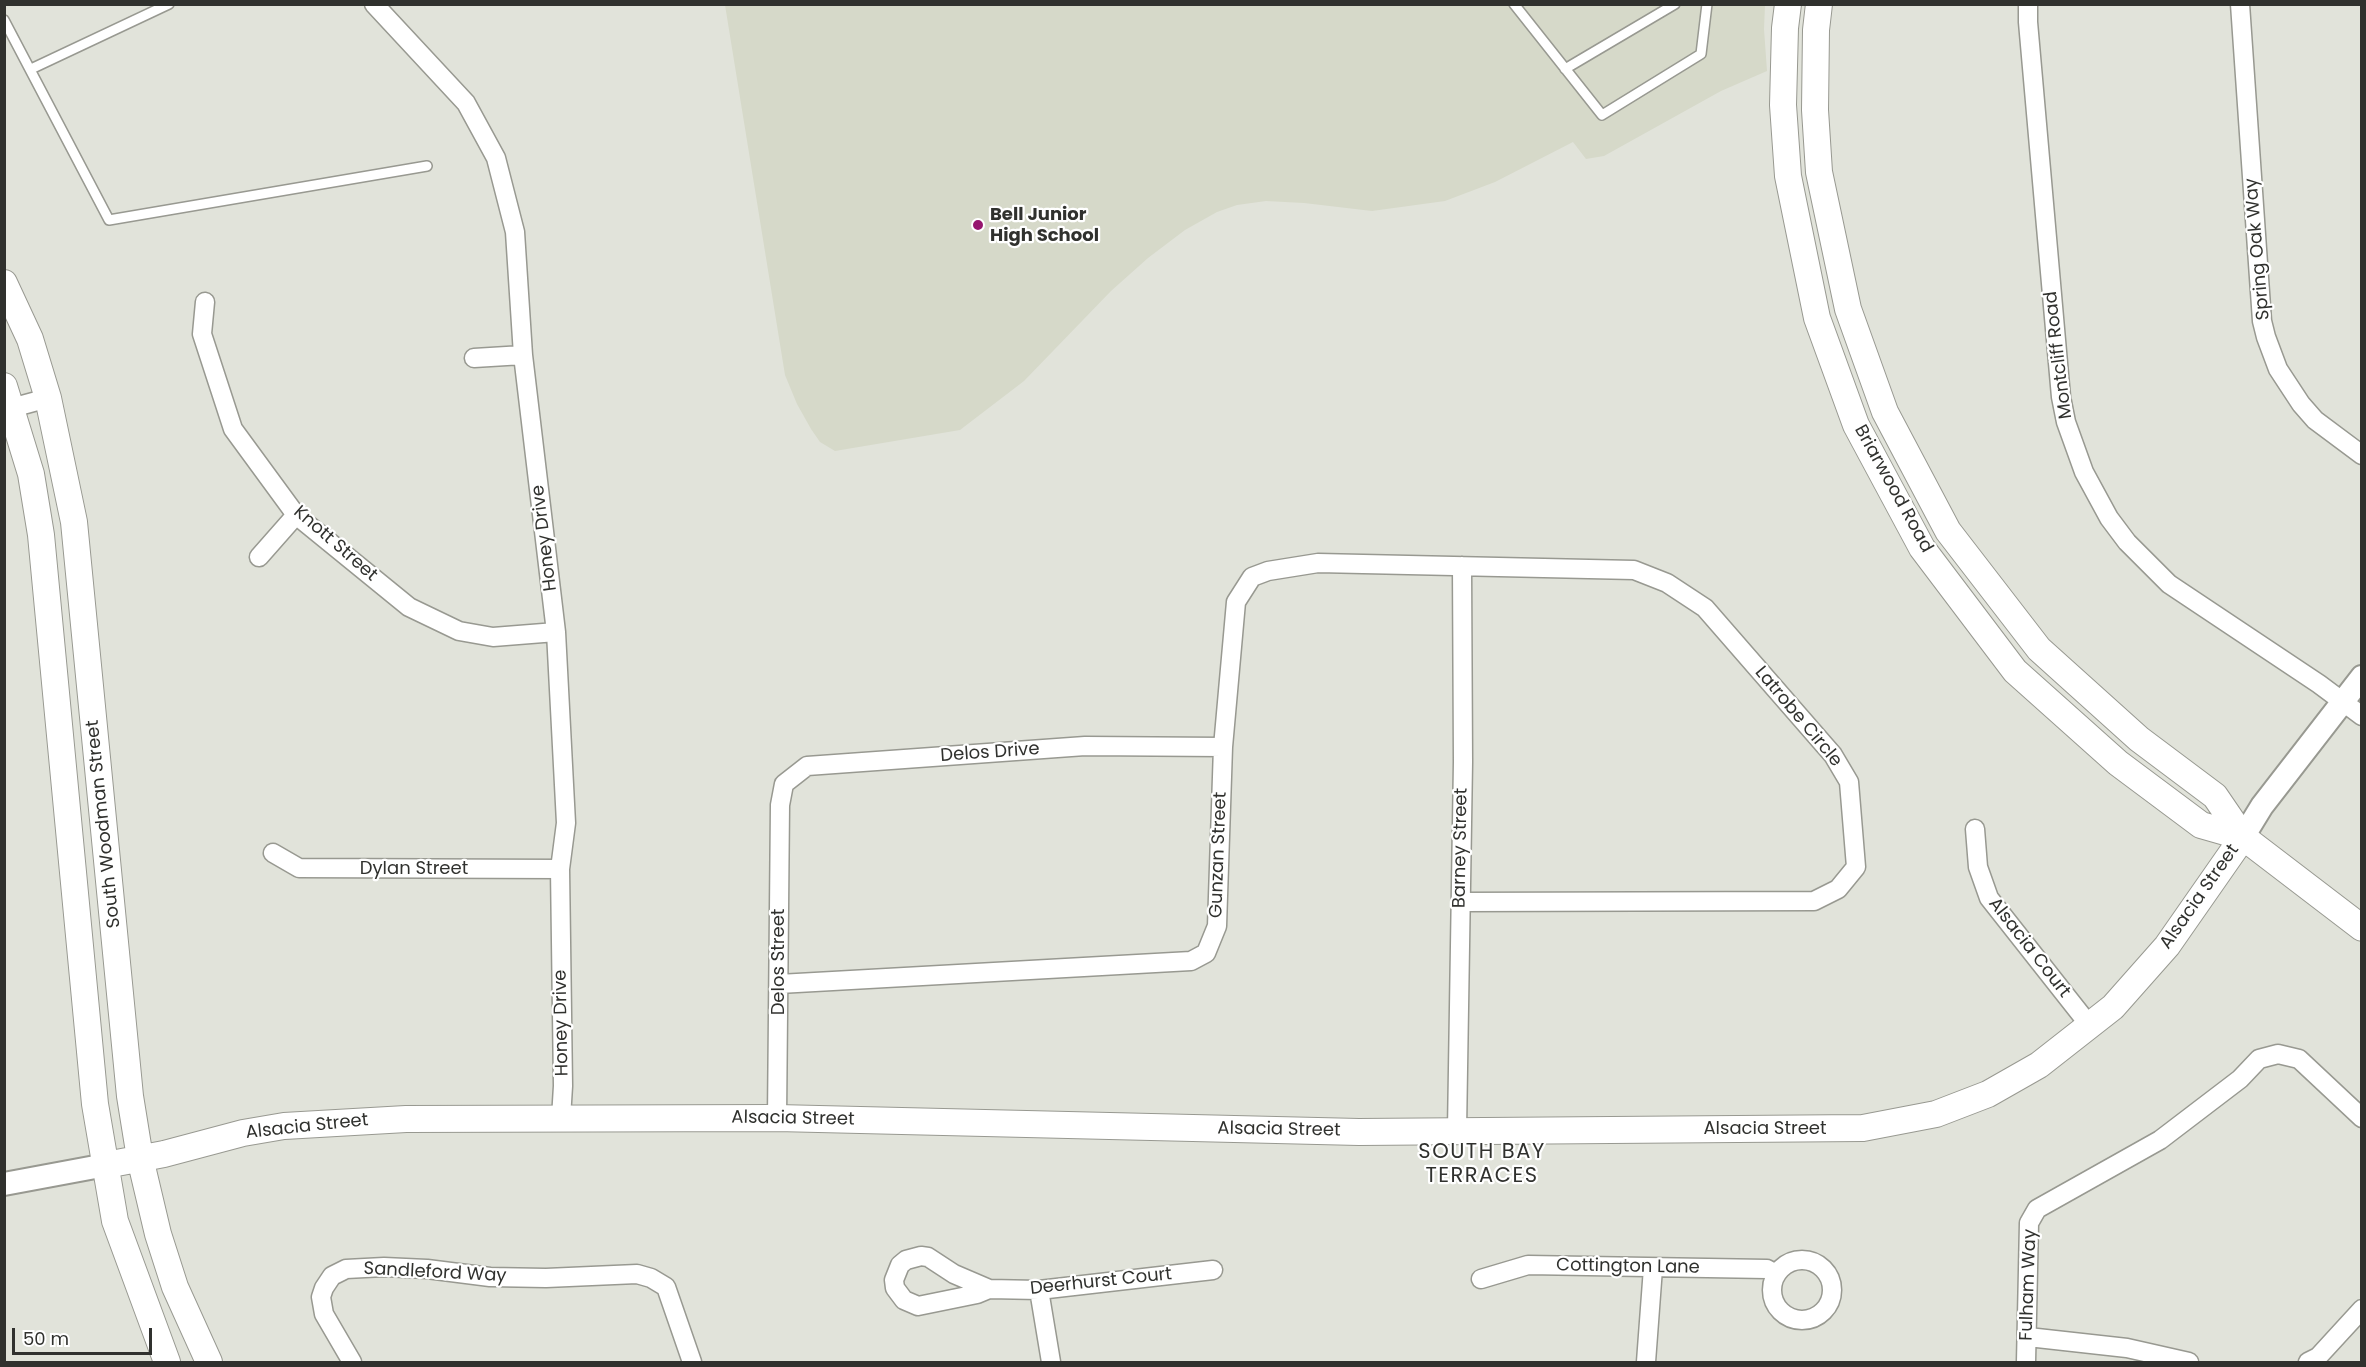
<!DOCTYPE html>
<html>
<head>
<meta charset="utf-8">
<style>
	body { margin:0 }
	#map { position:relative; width:2366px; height:1367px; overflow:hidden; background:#e1e3da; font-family:Poppins,sans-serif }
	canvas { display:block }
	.frame { position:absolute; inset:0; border:6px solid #30312e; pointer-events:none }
	.scale { position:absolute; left:12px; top:1328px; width:140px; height:27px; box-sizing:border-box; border:3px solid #30312e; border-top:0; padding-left:8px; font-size:18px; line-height:21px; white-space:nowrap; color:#30312e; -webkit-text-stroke:4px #fff; paint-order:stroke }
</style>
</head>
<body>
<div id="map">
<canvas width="2366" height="1367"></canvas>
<div class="frame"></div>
<div class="scale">50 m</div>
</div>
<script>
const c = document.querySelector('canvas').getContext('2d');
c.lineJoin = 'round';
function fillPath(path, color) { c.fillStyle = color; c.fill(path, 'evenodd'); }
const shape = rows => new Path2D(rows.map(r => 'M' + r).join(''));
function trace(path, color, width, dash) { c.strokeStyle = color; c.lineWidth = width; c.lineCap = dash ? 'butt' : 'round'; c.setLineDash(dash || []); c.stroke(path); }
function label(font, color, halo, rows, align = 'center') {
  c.font = font + ' Poppins,sans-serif'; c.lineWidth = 4.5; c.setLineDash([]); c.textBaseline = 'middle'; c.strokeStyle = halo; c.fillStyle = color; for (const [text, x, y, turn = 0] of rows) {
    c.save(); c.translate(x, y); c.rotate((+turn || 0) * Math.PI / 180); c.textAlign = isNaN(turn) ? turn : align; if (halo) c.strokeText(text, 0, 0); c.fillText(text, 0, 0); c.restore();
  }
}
fillPath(shape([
	[725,5,1765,5,1764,29,1767,71,1721,91,1604,156,1586,159,1573,142,1495,182,1445,201,1372,211,1304,203,1266,201,1237,205,1217,212,1185,230,1148,258,1111,291,1024,381,960,430,835,451,820,442,811,429,797,404,785,375]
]), '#d6d9c9');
const service = shape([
	[1514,4,1602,115,1701,54,1707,4],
	[4,20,109,220,427,166],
	[31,69,169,4],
	[1565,69,1675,4]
]);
const minor = shape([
	[374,4,466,103,496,158,515,232,523,355,556,632,566,823,560,869,563,1086,561,1118],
	[2028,4,2028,22,2061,397,2066,422,2084,472,2109,518,2127,542,2169,584,2319,684,2362,716],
	[2240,4,2262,321,2266,337,2278,369,2301,404,2315,420,2362,455],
	[205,302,202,334,233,429,296,515,409,607,459,631,493,637,556,632],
	[474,358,523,355],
	[4,410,48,398],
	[259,557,296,515],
	[1975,829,1978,867,1989,898,2090,1026],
	[273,853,299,868,560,869],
	[779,984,1191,961,1206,953,1217,926,1223,747,1236,602,1252,577,1268,571,1318,563,1634,570,1667,583,1705,608,1833,755,1849,782,1856,867,1838,889,1814,901,1461,902],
	[777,1118,780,805,784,784,807,766,1085,746,1223,747],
	[1457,1130,1463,762,1462,566],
	'1772 1290a30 30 0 1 1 60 0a30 30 0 1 1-60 0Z',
	[1481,1279,1528,1265,1767,1269,1776,1274],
	[989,1289,954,1274,928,1257,921,1256,906,1260,900,1265,894,1280,895,1288,904,1300,918,1306,977,1294,989,1289,1039,1290,1213,1270],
	[1039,1290,1051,1362],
	[2028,1337,2127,1348,2189,1362],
	[352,1362,324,1314,321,1297,324,1288,332,1276,346,1269,384,1267,427,1269,490,1277,546,1278,637,1274,651,1278,666,1287,692,1362],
	[1646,1362,1653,1268],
	[2026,1362,2029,1223,2037,1209,2160,1140,2240,1079,2259,1059,2278,1054,2299,1059,2362,1118],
	[2308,1362,2318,1357,2362,1309]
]);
const tertiary = shape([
	[2243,837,2262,806,2362,677],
	[4,1184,106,1165]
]);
const secondary = shape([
	[1788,4,1785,28,1783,105,1788,176,1817,318,1856,425,1922,548,2015,671,2118,763,2201,825,2243,837],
	[1819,4,1816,30,1815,110,1819,172,1848,309,1885,412,1948,531,2039,649,2139,739,2215,796,2243,837,2362,928],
	[4,283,30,339,48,398,74,522,130,1096,140,1158,158,1234,175,1287,209,1362],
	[4,386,31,474,41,535,95,1104,115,1221,167,1362],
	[106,1165,164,1154,243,1133,284,1126,406,1119,777,1118,1359,1132,1863,1128,1936,1114,1988,1094,2039,1065,2113,1007,2167,946,2243,837]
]);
trace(service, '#989991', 12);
trace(minor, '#989991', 21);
trace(tertiary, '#989991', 26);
trace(secondary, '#989991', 28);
trace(service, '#fff', 9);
trace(minor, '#fff', 18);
trace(tertiary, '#fff', 22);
trace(secondary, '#fff', 26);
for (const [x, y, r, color] of [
	[978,225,6,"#96156e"]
]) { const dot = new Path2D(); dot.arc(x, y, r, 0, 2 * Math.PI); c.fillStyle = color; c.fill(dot); trace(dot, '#fff', 2); }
label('bold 18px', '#30312e', '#fff', [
	["Bell Junior",990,215],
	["High School",990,236]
], 'left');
label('18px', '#30312e', '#fff', [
	["Spring Oak Way",2258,249,-95],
	["Montcliff Road",2059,355,-97],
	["Briarwood Road",1893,489,61],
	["Honey Drive",545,538,-97],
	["Knott Street",335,544,41],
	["Latrobe Circle",1798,717,50],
	["Delos Drive",990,753,-4],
	["South Woodman Street",104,824,-96],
	["Barney Street",1461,848,-89],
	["Gunzan Street",1219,855,-88],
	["Dylan Street",414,869],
	["Alsacia Street",2200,897,-55],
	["Alsacia Court",2029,948,52],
	["Delos Street",779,962,-90],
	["Honey Drive",562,1023,-91],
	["Alsacia Street",793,1119,1],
	["Alsacia Street",307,1127,-6],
	["Alsacia Street",1765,1129],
	["Alsacia Street",1279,1130,1],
	["Cottington Lane",1628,1267,1],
	["Sandleford Way",435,1273,3],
	["Deerhurst Court",1101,1282,-6],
	["Fulham Way",2029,1285,-88]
]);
c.letterSpacing = '1.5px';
label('21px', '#30312e', '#fff', [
	["SOUTH BAY",1482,1153],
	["TERRACES",1482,1177]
]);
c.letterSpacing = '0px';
</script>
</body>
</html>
